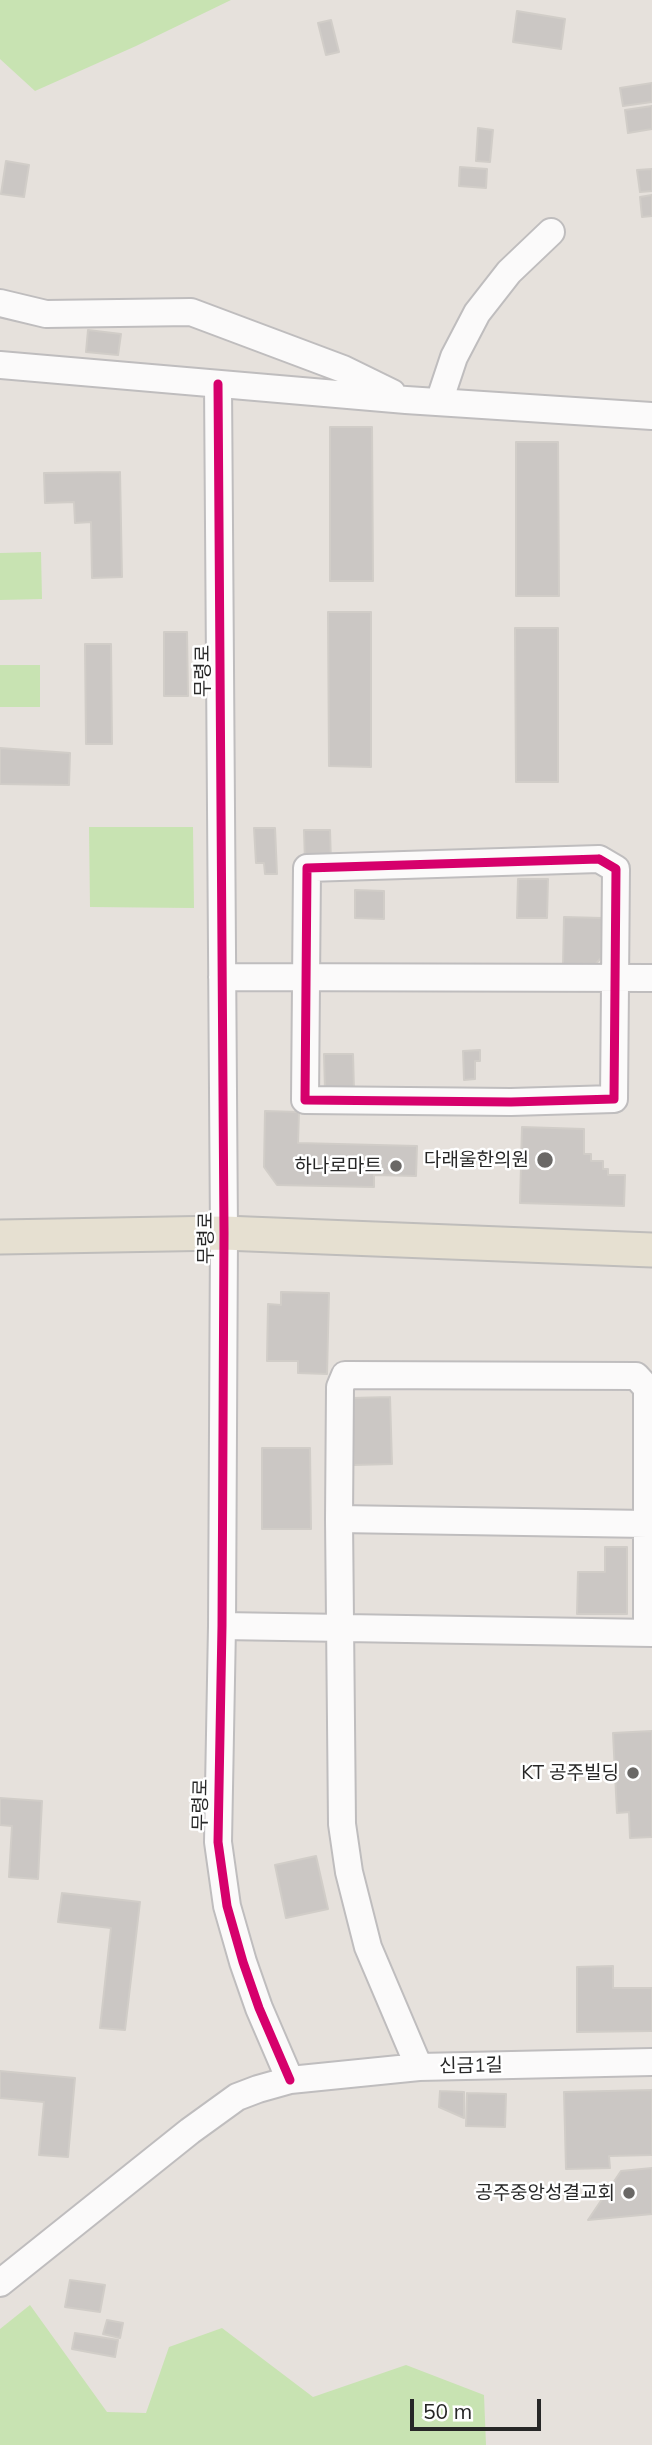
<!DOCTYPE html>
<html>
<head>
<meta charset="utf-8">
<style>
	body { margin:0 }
	#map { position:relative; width:652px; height:2445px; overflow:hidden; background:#e6e1dc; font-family:Mulish,sans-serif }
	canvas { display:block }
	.scale { position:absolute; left:410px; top:2399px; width:131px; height:32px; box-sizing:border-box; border:4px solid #272727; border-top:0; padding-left:9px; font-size:21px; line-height:24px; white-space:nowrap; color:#272727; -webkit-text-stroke:5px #fff; paint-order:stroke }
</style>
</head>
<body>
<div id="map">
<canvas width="652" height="2445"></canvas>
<div class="scale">50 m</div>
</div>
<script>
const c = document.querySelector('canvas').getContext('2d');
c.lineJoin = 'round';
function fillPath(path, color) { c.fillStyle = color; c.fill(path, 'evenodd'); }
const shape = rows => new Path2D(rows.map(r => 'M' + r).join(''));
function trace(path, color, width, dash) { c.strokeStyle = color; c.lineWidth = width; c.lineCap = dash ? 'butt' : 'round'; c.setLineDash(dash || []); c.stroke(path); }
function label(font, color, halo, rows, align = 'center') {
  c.font = font + ' Mulish,"Noto Sans KR",sans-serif'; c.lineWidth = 5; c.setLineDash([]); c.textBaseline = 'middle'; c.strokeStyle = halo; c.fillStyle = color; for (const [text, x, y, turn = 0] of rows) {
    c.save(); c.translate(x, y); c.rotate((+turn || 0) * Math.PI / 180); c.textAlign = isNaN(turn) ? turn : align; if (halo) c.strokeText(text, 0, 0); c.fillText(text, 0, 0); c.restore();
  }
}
fillPath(shape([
	[0,0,231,0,136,46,35,91,0,59],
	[41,552,42,599,0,600,0,553],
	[0,665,40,665,40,707,0,707],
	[89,827,193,827,194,908,90,907],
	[30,2305,107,2412,146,2413,169,2347,222,2328,313,2397,406,2365,484,2395,486,2445,0,2445,0,2329]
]), '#c8e3b2');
const building = shape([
	[517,11,565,19,561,49,513,42,517,11],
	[331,20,339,52,326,55,318,23,331,20],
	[652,83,652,102,623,106,620,88,652,83],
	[652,106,652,129,628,133,625,110,652,106],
	[478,128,493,130,490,162,476,161,478,128],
	[6,161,29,165,24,197,1,194,6,161],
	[460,167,487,169,486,188,459,186,460,167],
	[652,169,652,191,640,192,637,170,652,169],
	[652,195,652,216,642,217,640,197,652,195],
	[88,330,121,334,118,355,86,352,88,330],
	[330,427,372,427,373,581,330,581,330,427],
	[516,442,558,442,559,596,516,596,516,442],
	[120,472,122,577,92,578,91,522,75,523,74,502,45,503,44,473,120,472],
	[328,612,371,612,371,767,329,766,328,612],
	[515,628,558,628,558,782,516,782,515,628],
	[164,632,187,632,188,696,164,696,164,632],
	[85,644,111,644,112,744,86,744,85,644],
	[0,748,70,753,69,785,0,784,0,748],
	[254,828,275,828,277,874,265,874,264,863,256,863,254,828],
	[304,830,330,830,331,863,305,863,304,830],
	[518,879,548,879,547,918,517,918,518,879],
	[355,890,384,891,384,919,355,918,355,890],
	[564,917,602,918,601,958,592,968,563,966,564,917],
	[480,1050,480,1061,475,1061,475,1079,464,1080,463,1051,480,1050],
	[324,1054,353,1054,354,1090,325,1091,324,1054],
	[265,1111,299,1112,298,1143,417,1146,416,1176,374,1175,374,1187,277,1185,264,1167,265,1111],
	[522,1127,584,1129,584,1154,591,1154,591,1161,603,1161,603,1169,608,1169,608,1175,625,1175,624,1206,520,1203,522,1127],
	[281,1292,329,1293,327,1374,298,1373,298,1361,267,1361,268,1304,281,1305,281,1292],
	[390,1397,392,1464,354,1465,352,1398,390,1397],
	[262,1448,310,1448,311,1529,262,1529,262,1448],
	[605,1547,627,1547,627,1614,577,1614,578,1572,605,1572,605,1547],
	[652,1731,652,1837,630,1838,629,1812,617,1813,613,1733,652,1731],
	[0,1798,42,1801,38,1879,9,1877,12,1826,0,1825,0,1798],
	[316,1856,328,1909,286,1918,275,1865,316,1856],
	[62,1893,140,1902,125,2030,100,2028,111,1928,58,1922,62,1893],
	[613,1966,613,1988,652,1988,652,2031,577,2032,577,1967,613,1966],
	[0,2071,75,2078,68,2157,39,2155,44,2102,0,2098,0,2071],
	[652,2090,652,2155,609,2156,610,2168,566,2169,564,2092,652,2090],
	[440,2091,464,2092,464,2118,439,2107,440,2091],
	[467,2093,506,2094,505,2127,466,2126,467,2093],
	[652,2168,652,2214,588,2220,621,2171,652,2168],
	[70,2280,105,2285,100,2312,65,2307,70,2280],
	[107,2320,123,2323,120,2338,103,2334,107,2320],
	[75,2333,118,2340,115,2357,72,2349,75,2333]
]);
fillPath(building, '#cbc7c4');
trace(building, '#d1cdc8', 2);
const minor = shape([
	[0,303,46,314,191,312,343,369,392,393],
	[0,365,406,400,652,416],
	[218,384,224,1233,222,1626,218,1842,227,1906,243,1962,259,2008,290,2080],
	[439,402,454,357,477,313,509,272,551,232],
	[599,859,616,869,614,1099,511,1102,305,1100,307,868,599,859],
	[222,977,652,978],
	[339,1519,647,1524],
	[222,1626,652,1633],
	[419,2067,368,1947,349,1872,342,1824,339,1519,340,1387,345,1375,636,1376,647,1388,647,1633],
	[0,2283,190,2131,237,2097,258,2089,290,2080,419,2067,652,2062]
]);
const major = shape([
	[0,1237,224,1233,652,1250]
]);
trace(minor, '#bfbdbe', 30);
trace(major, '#bfbdbb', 37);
trace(minor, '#fbfafa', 26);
trace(major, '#e6e0d1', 33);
trace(shape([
	[218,384,224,1233,222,1626,218,1842,227,1906,243,1962,259,2008,290,2080],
	[599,859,616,869,614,1099,511,1102,305,1100,307,868,599,859]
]), '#d6006c', 9);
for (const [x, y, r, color] of [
	[545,1160,9,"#6a6866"],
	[396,1166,7,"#6a6866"],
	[633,1773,7,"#6a6866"],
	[629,2193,7,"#6a6866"]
]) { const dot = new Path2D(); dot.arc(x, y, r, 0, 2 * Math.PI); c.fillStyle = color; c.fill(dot); trace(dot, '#fff', 2.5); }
label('19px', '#272727', '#fff', [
	["무령로",203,671,-90],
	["무령로",206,1238,-90],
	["무령로",201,1805,-89],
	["신금1길",471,2066,-1]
]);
label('19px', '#272727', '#fff', [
	["다래울한의원",529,1160],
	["하나로마트",382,1166],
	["KT 공주빌딩",619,1773],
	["공주중앙성결교회",615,2193]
], 'right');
</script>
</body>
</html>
